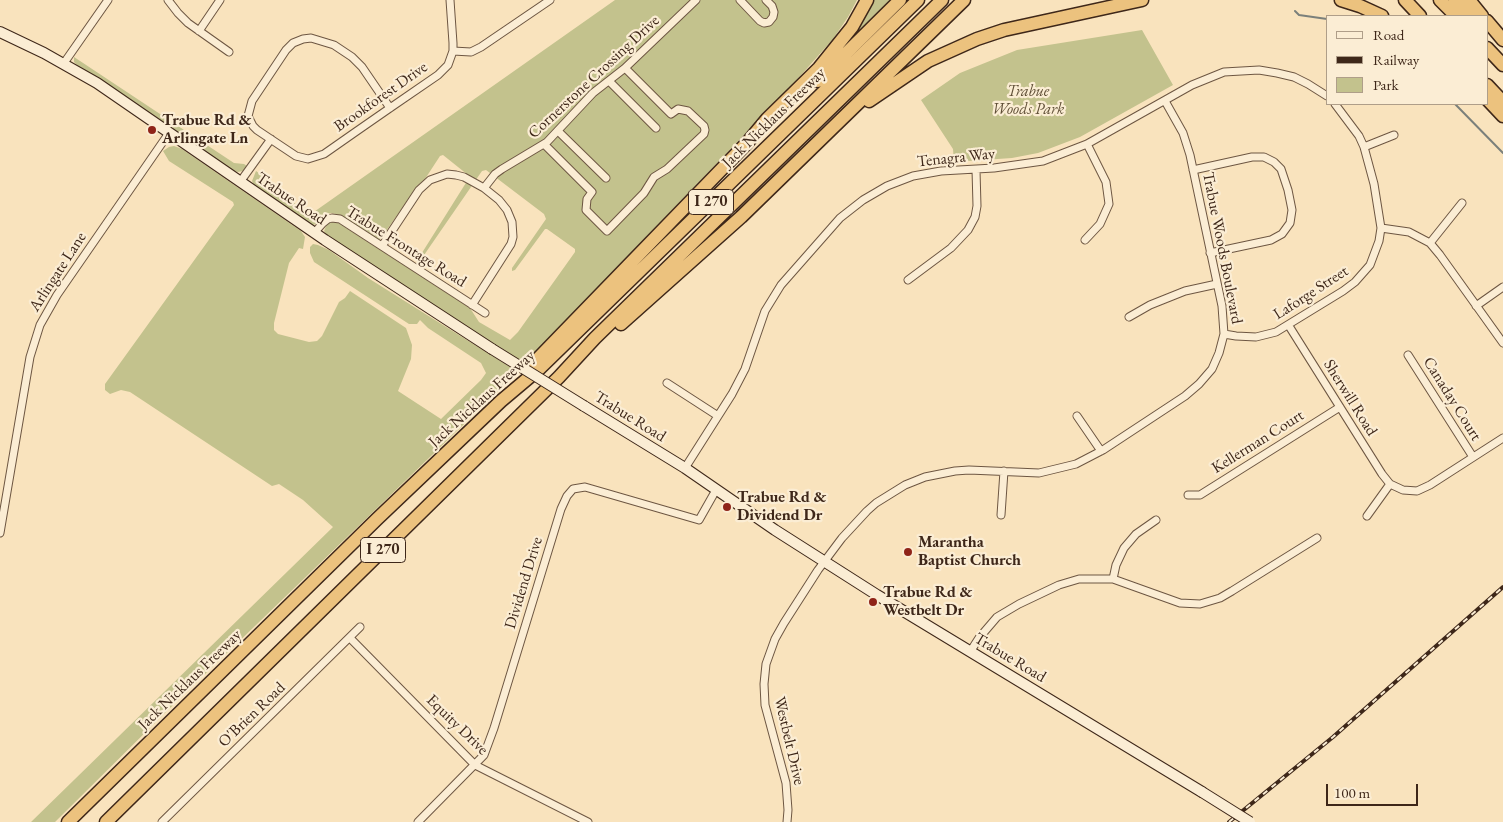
<!DOCTYPE html>
<html>
<head>
<meta charset="utf-8">
<style>
	body { margin:0 }
	#map { position:relative; width:1503px; height:822px; overflow:hidden; background:#f9e3bd; font-family:"EB Garamond",serif }
	canvas { display:block }
	.legend { position:absolute; left:1326px; top:15px; width:162px; height:90px; box-sizing:border-box; background:#fbedd4; border:1px solid #af9e89; margin:0; padding:6px 9px; list-style:none; font-size:15px; color:#3e2719 }
	.legend li { display:flex; align-items:center; gap:10px; height:25px }
	.legend b { width:25px; border:1px solid #af9e89 }
	.scale { position:absolute; left:1326px; top:784px; width:92px; height:22px; box-sizing:border-box; border:2px solid #3e2719; border-top:0; padding-left:6px; font-size:15px; line-height:18px; white-space:nowrap; color:#3e2719; -webkit-text-stroke:4px #fbedd4; paint-order:stroke }
</style>
</head>
<body>
<div id="map">
<canvas width="1503" height="822"></canvas>
<ul class="legend">
<li><b style="height:6px;background:#fbedd4"></b>Road</li>
<li><b style="height:6px;background:#3e2719"></b>Railway</li>
<li><b style="height:14px;background:#c3c28d"></b>Park</li>
</ul>
<div class="scale">100 m</div>
</div>
<script>
const c = document.querySelector('canvas').getContext('2d');
c.lineJoin = 'round';
function fillPath(path, color) { c.fillStyle = color; c.fill(path, 'evenodd'); }
const shape = rows => new Path2D(rows.map(r => 'M' + r).join(''));
function trace(path, color, width, dash) { c.strokeStyle = color; c.lineWidth = width; c.lineCap = dash ? 'butt' : 'round'; c.setLineDash(dash || []); c.stroke(path); }
function label(font, color, halo, rows, align = 'center') {
  c.font = font + ' "EB Garamond",serif'; c.lineWidth = 4.5; c.setLineDash([]); c.textBaseline = 'middle'; c.strokeStyle = halo; c.fillStyle = color; for (const [text, x, y, turn = 0] of rows) {
    c.save(); c.translate(x, y); c.rotate((+turn || 0) * Math.PI / 180); c.textAlign = isNaN(turn) ? turn : align; if (halo) c.strokeText(text, 0, 0); c.fillText(text, 0, 0); c.restore();
  }
}
fillPath(shape([
	[615,0,857,0,848,17,833,39,794,83,524,364,327,236,324,231,327,224,331,221,337,222,470,308,479,322,510,340,518,332,575,252,575,249,547,229,545,229,515,270,512,271,512,268,546,219,544,214,486,170,482,171,422,258,419,259,420,256,469,178,468,175,443,155,440,156,410,202,405,204,379,241,336,214,331,213,326,215,318,223,313,225,308,224,254,185,252,181,256,171,277,186,277,192,311,214],
	[869,0,893,0,843,50],
	[1142,30,1173,85,1080,137,1038,153,1012,158,954,162,953,149,921,100,960,73,1017,50],
	[74,57,234,163,244,164,247,166,243,171,238,172,234,171,77,65,74,62],
	[174,146,182,149,301,231,305,237,303,249,299,248,289,263,274,323,274,330,278,334,309,342,317,341,322,336,339,302,345,298,350,291,406,328,412,345,411,359,398,391,441,419,481,380,486,373,481,363,428,328,420,320,417,324,409,324,314,262,310,253,310,247,313,244,318,245,329,250,368,278,518,372,168,710,55,822,31,822,333,527,303,500,279,484,272,486,130,392,121,390,110,394,105,390,105,384,234,205,233,202,169,161,163,151,169,147]
]), '#c3c28d');
trace(shape([
	[1295,11,1299,15,1327,19],
	[1455,104,1503,153]
]), '#7b807b', 2);
const minor = shape([
	[168,0,178,13,188,23,229,52],
	[740,0,760,21,764,23,769,22,773,17,774,12,772,6,766,0],
	[199,31,220,0],
	[453,51,471,52,481,47,550,0],
	[64,63,108,0],
	[609,81,656,128],
	[390,108,362,67,352,57,334,45,311,38,303,39,293,43,286,50,252,101,248,116,253,126,257,130,296,156,308,159,324,154,354,133,390,108,438,75,448,65,453,51,453,43,450,0],
	[558,131,606,178],
	[544,144,592,192,587,199,586,210,607,231,644,193,654,177,667,169,704,134,705,130,704,126,688,111,678,109,671,114,625,68],
	[1364,147,1394,135],
	[1193,170,1252,157,1264,157,1274,162,1281,169,1288,190,1292,210,1290,223,1282,234,1271,240,1210,253],
	[240,182,271,139],
	[484,188,495,174,502,169,547,142,593,93,625,68,696,0],
	[1381,228,1409,232,1430,243,1440,255,1503,343],
	[314,233,323,223,328,219,332,218,340,219,485,313],
	[1085,240,1100,224,1109,204,1106,182,1087,144],
	[1430,243,1462,203],
	[382,246,419,190,430,180,447,174,456,175,464,177,484,188,499,200,507,210,512,222,513,237,511,244,472,305],
	[908,280,951,248,968,230,975,217,977,206,976,170],
	[1476,306,1503,287],
	[1129,317,1150,305,1185,291,1217,284],
	[1289,326,1382,474,1390,484,1403,490,1417,491,1430,485,1503,438],
	[1224,334,1236,336,1256,337,1276,332,1343,291,1355,282,1370,265,1379,241,1381,228,1374,184,1364,147,1359,136,1335,104],
	[1408,355,1473,457],
	[667,383,718,416],
	[1077,416,1101,451],
	[685,468,732,394,745,369,765,311,781,285,840,218,863,200,887,186,913,176,941,171,994,168,1043,161,1087,144,1192,85,1224,72,1259,70,1277,73,1294,77,1308,84,1327,96],
	[1188,495,1200,495,1340,407],
	[1001,515,1004,471],
	[1367,516,1390,484],
	[0,533,30,357,40,325,57,295,169,133],
	[1113,579,1116,565,1124,548,1136,534,1156,520],
	[350,638,475,765,588,822],
	[970,652,979,638,997,617,1019,604,1059,585,1079,579,1113,579,1180,603,1200,604,1220,598,1232,591,1317,538],
	[162,822,360,627],
	[418,822,484,755,494,728,561,509,567,496,573,489,585,487,699,520,716,490],
	[787,822,788,810,786,783,765,705,764,684,766,664,775,639,784,623,818,570,842,538,867,511,876,503,905,485,925,477,955,471,969,470,1039,473,1076,464,1103,450,1185,396,1199,384,1212,369,1219,353,1224,334,1222,306,1190,155,1183,133,1165,101]
]);
const secondary = shape([
	[0,32,44,53,97,83,325,240,492,349],
	[584,406,685,468,775,530,877,595,1202,792]
]);
const motorway = shape([
	[1341,0,1360,6,1382,16],
	[1405,0,1420,16],
	[1440,0,1456,16],
	[1455,0,1471,16],
	[1469,0,1482,16],
	[1487,21,1503,40],
	[1487,48,1503,65],
	[818,81,900,0],
	[1487,85,1503,102],
	[1487,99,1503,116],
	[869,101,928,61,977,39,1004,30,1142,0],
	[621,324,741,217,964,0],
	[528,369,747,143,767,119,819,68,852,27,867,0],
	[68,822,377,519,501,401,539,369,918,0],
	[106,822,559,377,595,338,942,0]
]);
trace(minor, '#6d5642', 9);
trace(secondary, '#3e2719', 12);
trace(motorway, '#3e2719', 15);
trace(minor, '#fbedd4', 7);
trace(secondary, '#fbedd4', 10);
trace(motorway, '#ecc27e', 12);
const rail = shape([
	[1229,822,1333,737,1503,587]
]);
trace(rail, '#3e2719', 4);
trace(rail, '#fbedd4', 2, [5.5]);
const secondaryBridge = shape([
	[492,349,584,406],
	[1202,792,1250,822]
]);
trace(secondaryBridge, '#3e2719', 12, []);
trace(secondaryBridge, '#fbedd4', 10);
for (const [x, y, r, color] of [
	[152,130,5,"#8f2418"],
	[727,507,5,"#8f2418"],
	[908,552,5,"#8f2418"],
	[873,602,5,"#8f2418"]
]) { const dot = new Path2D(); dot.arc(x, y, r, 0, 2 * Math.PI); c.fillStyle = color; c.fill(dot); trace(dot, '#fbedd4', 2); }
for (const [x, y, w] of [
	[711,202,45],
	[383,550,45]
]) { const box = new Path2D(); box.roundRect(x - w / 2, y - 12.5, w, 25, 4); c.fillStyle = '#fbedd4'; c.fill(box); trace(box, '#3e2719', 1); }
label('bold 15px', '#3e2719', null, [
	["I 270",711,202],
	["I 270",383,550]
]);
label('16px', '#3e2719', '#fbedd4', [
	["Cornerstone Crossing Drive",594,77,-43],
	["Brookforest Drive",381,97,-35],
	["Jack Nicklaus Freeway",774,118,-44],
	["Tenagra Way",956,158,-6],
	["Trabue Road",291,199,34],
	["Trabue Frontage Road",406,247,32],
	["Trabue Woods Boulevard",1222,248,79],
	["Arlingate Lane",58,272,-57],
	["Laforge Street",1311,293,-33],
	["Sherwill Road",1350,398,58],
	["Jack Nicklaus Freeway",482,399,-42],
	["Canaday Court",1452,399,58],
	["Trabue Road",630,417,32],
	["Kellerman Court",1258,442,-32],
	["Dividend Drive",524,583,-73],
	["Trabue Road",1010,658,31],
	["Jack Nicklaus Freeway",190,680,-44],
	["O'Brien Road",252,715,-44],
	["Equity Drive",457,725,44],
	["Westbelt Drive",789,741,77]
]);
label('italic 16px', '#5f4e36', '#fbedd4', [
	["Trabue",1028,92],
	["Woods Park",1028,110]
]);
label('bold 16px', '#3e2719', '#fbedd4', [
	["Trabue Rd &",162,121],
	["Arlingate Ln",162,139],
	["Trabue Rd &",737,498],
	["Dividend Dr",737,516],
	["Marantha",918,543],
	["Baptist Church",918,561],
	["Trabue Rd &",883,593],
	["Westbelt Dr",883,611]
], 'left');
</script>
</body>
</html>
